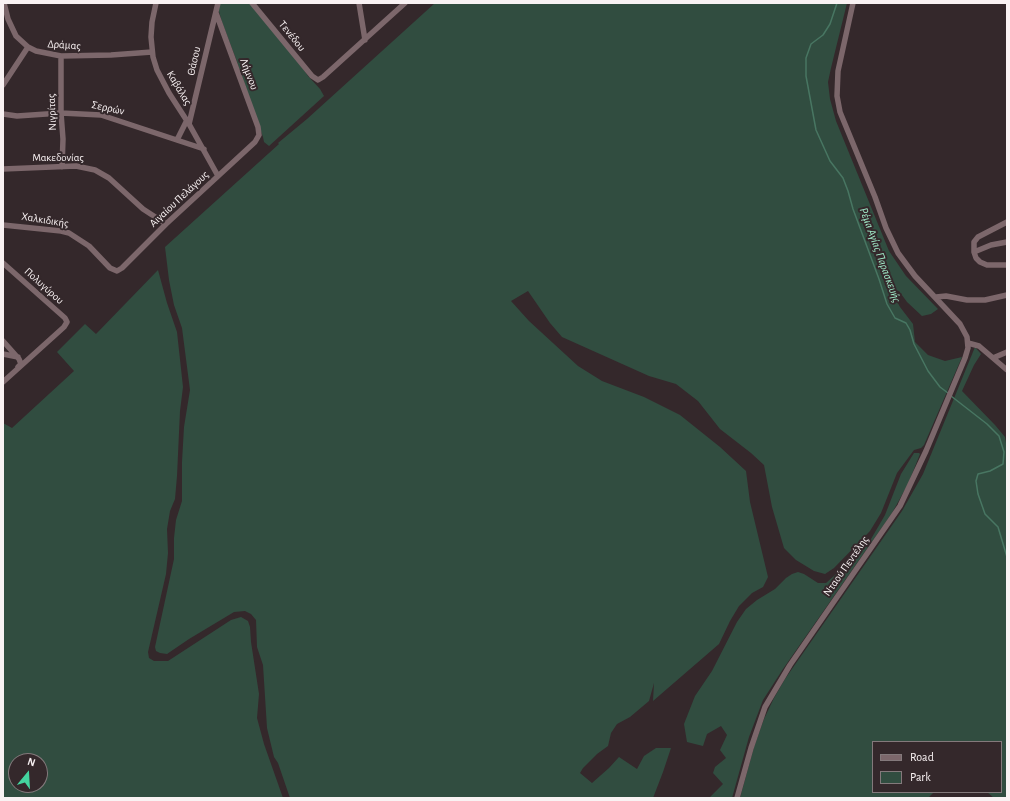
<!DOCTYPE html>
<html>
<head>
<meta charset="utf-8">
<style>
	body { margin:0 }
	#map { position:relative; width:1010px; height:801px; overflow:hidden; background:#34282b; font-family:"Alegreya Sans",sans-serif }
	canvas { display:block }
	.frame { position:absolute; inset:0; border:4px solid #f9f2f3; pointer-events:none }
	.legend { position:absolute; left:872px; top:741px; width:130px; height:52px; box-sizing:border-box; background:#34282b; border:1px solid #83797b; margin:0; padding:5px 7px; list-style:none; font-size:12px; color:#f9f2f3 }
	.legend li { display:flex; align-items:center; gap:8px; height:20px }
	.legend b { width:20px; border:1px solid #83797b }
	.north { position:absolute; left:8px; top:753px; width:40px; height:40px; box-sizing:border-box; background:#34282b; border:1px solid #83797b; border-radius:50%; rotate:18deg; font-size:11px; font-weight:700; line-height:16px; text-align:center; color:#f9f2f3 }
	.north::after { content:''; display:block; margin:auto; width:14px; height:18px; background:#44d49f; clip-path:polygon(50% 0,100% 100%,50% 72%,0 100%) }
</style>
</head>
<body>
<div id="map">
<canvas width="1010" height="801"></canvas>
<div class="frame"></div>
<ul class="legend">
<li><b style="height:5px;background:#7c676b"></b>Road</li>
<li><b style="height:11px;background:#314d40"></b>Park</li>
</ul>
<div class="north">N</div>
</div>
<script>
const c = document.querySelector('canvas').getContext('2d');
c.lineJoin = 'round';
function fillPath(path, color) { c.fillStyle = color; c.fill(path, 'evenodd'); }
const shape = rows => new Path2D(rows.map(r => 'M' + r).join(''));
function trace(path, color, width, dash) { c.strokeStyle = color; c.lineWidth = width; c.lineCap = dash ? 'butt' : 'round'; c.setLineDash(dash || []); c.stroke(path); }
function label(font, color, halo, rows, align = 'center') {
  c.font = font + ' "Alegreya Sans",sans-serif'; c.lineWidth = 4; c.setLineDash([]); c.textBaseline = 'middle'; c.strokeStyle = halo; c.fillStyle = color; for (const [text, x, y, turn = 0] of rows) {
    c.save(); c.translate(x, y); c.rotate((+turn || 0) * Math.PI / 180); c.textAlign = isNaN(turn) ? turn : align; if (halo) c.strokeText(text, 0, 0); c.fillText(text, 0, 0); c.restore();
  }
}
fillPath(shape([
	[220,3,250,3,300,64,308,76,320,89,324,96,269,146,264,142,263,137,236,59,222,22,218,8],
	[435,3,847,3,831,68,828,82,830,99,836,121,889,251,906,276,938,309,931,314,922,316,907,302,899,291,894,290,894,296,900,307,913,324,915,342,928,355,945,361,962,357,924,445,921,448,914,450,897,473,881,513,870,531,834,568,825,574,814,571,796,560,784,548,772,507,764,465,751,453,720,429,698,401,676,384,649,376,562,337,550,323,528,291,511,301,529,321,578,366,602,381,644,397,680,415,720,447,746,471,750,502,768,577,763,587,752,593,739,606,730,621,719,644,653,701,654,683,649,701,630,717,617,724,611,733,608,746,597,754,583,768,580,773,592,783,609,768,619,757,637,769,644,756,656,748,671,748,663,772,653,798,409,798,408,797,405,798,290,798,278,763,274,757,267,728,263,665,257,647,256,620,251,614,245,611,234,612,189,639,167,654,160,653,156,651,155,647,174,559,174,538,176,520,182,501,182,462,184,427,190,390,182,328,174,305,169,280,165,247,279,144,278,143,307,119],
	[158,270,167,303,177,332,183,387,180,411,177,476,175,499,170,511,167,529,168,553,166,574,148,652,149,658,154,661,168,661,231,620,241,617,248,621,250,627,251,642,259,694,257,718,264,744,283,798,3,798,3,423,12,428,74,371,57,352,85,324,96,334],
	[16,761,40,761,40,785,16,785],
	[975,347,981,354,974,365,962,391,995,425,1005,437,1007,449,1007,798,994,798,987,792,1001,792,1001,742,873,742,873,792,934,792,928,798,740,798,754,747,764,719,774,698,785,679,902,511,923,474],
	[914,453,919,453,920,454,908,484,892,513,783,669,763,700,749,737,732,798,709,798,723,784,713,773,715,767,726,758,720,750,727,735,721,726,707,734,703,746,687,742,684,724,695,696,712,671,737,622,746,609,757,600,775,589,786,578,792,574,798,572,804,574,818,583,826,583,853,559,871,539,885,515,901,474]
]), '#314d40');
trace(shape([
	[837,3,830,24,823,35,811,44,806,58,806,76,816,130,830,161,843,178,848,191,853,209,879,279,887,304,895,318,906,323,910,330,914,344,928,371,940,387,948,393],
	[951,396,987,424,999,436,1004,452,1003,464,990,471,978,474,976,481,978,494,985,514,998,527,1007,557]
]), '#487662', 1.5);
trace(shape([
	[4,3,8,19,16,36,28,47,36,51,61,56,111,55,152,52],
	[156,3,152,22,151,37,153,57,157,70,169,93,189,124,218,176],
	[252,3,312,76,318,80,323,77,405,3],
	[359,3,365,40],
	[61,56,61,113,63,139,62,167],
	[3,85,28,47],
	[3,114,17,116,61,113,101,115,204,149],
	[189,124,218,3],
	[177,140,187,120],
	[3,169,76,166,95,170,109,178,143,209,166,224],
	[3,225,61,231,69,233,89,246,110,268,117,271,122,268,166,224,255,142,259,135,258,127,216,13],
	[1007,242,991,245,974,252,976,258,980,262,987,265,1007,265],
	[974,252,974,242,978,237,1007,222],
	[3,263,65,318,67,322,64,327,3,382],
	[936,297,946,296,967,300,985,300,1007,295],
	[3,341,19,359,21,364,18,367],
	[968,343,979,346,1007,370],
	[3,354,18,357],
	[993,358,1007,352],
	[737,798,751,748,765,707,790,665,900,506,926,451,965,358,968,348,967,337,960,324,915,276,898,253,886,228,875,197,840,112,837,96,838,71,853,3]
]), '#7c676b', 5.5);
label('11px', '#f9f2f3', '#34282b', [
	["Τενέδου",292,36,51],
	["Δράμας",64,45,4],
	["Θάσου",194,61,-77],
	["Λήμνου",249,74,69],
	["Καβάλας",179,88,59],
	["Σερρών",108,108,12],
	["Νιγρίτας",52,112,-92],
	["Μακεδονίας",58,158],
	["Αιγαίου Πελάγους",179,199,-43],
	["Χαλκιδικής",45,220,9],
	["Πολυγύρου",44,286,42],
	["Νταού Πεντέλης",846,566,-55]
]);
label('italic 12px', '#a2efcc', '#34282b', [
	["Ρέμα Αγίας Παρασκευής",880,255,70]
]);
</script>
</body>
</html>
